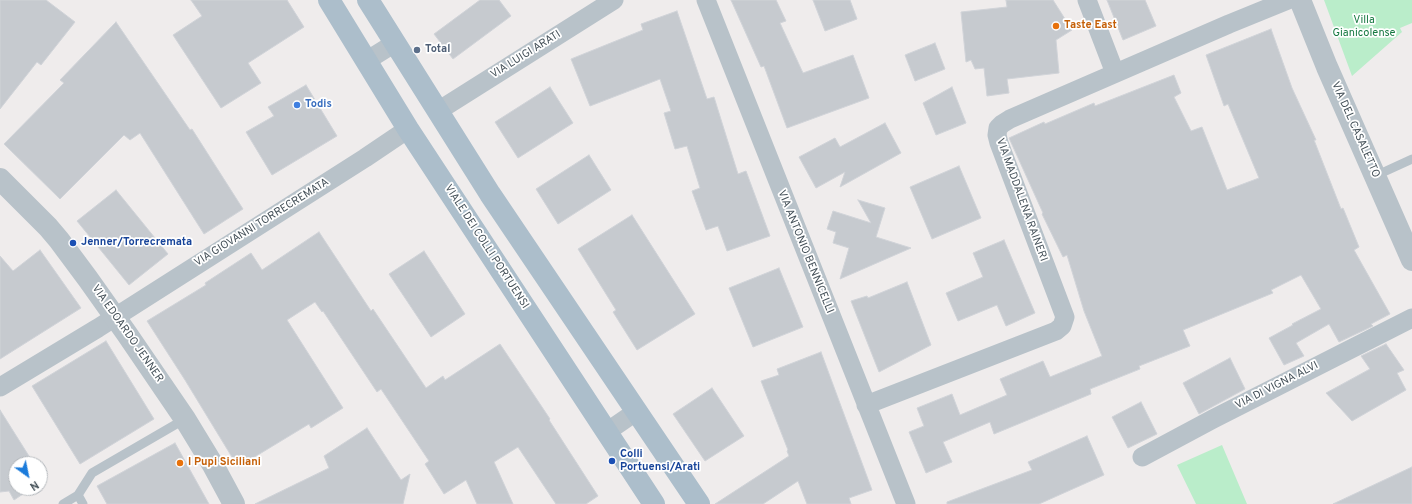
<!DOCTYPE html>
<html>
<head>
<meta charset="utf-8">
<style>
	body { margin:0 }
	#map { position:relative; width:1412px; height:504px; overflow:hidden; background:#efecec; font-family:Overpass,sans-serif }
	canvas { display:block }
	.north { position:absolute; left:8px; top:456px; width:40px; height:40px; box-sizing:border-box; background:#fff; border:1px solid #b5b9bd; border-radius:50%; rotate:147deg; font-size:11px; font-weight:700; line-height:16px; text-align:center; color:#455159 }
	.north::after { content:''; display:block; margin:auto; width:14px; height:18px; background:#1b7bdb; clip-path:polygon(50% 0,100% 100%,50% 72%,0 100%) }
</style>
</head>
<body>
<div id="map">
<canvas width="1412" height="504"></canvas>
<div class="north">N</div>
</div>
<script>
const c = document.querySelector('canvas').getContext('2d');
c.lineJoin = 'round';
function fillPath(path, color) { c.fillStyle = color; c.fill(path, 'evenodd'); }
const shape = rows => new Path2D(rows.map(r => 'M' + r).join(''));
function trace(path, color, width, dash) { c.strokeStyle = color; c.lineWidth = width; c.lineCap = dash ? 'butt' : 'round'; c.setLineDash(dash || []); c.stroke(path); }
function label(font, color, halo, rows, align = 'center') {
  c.font = font + ' Overpass,sans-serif'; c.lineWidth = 3.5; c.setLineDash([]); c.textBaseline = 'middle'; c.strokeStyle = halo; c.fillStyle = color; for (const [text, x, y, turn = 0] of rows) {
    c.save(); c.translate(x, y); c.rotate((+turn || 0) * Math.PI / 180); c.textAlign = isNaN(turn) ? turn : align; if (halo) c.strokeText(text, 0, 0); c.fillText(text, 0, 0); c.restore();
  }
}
fillPath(shape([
	[1324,0,1412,0,1412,23,1400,28,1402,32,1352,76],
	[1222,445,1247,504,1196,504,1177,465]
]), '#baedca');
const building = shape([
	[0,0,46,0,75,22,41,65,37,62,0,109,0,0],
	[191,0,287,0,304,27,248,63,261,83,221,108,173,35,202,16,191,0],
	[480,0,499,0,511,16,453,59,434,34,480,0],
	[731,0,776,0,786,21,780,23,803,73,853,55,869,98,787,128,764,66,761,67,731,0],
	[813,0,850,0,857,19,825,31,813,0],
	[1006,0,1053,0,1072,30,1056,40,1059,73,1007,79,1009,93,987,96,984,68,975,69,971,60,966,62,961,12,1007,7,1006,0],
	[1107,0,1145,0,1156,26,1123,40,1107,0],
	[677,11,707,99,714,97,738,174,746,171,770,236,727,251,718,226,706,230,692,191,700,188,687,146,675,149,664,113,671,111,660,79,590,106,571,59,643,30,641,24,677,11],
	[116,22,190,130,192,129,243,209,204,234,140,133,130,140,124,135,60,199,4,144,64,83,60,80,116,22],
	[1271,29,1292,88,1316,140,1314,140,1341,209,1343,208,1359,247,1354,250,1390,314,1371,324,1373,326,1339,342,1329,324,1296,343,1304,356,1284,365,1269,338,1293,325,1292,324,1321,309,1301,275,1271,290,1273,293,1183,330,1190,346,1139,366,1140,369,1090,389,1091,394,994,434,990,422,943,442,952,462,926,473,909,432,924,426,917,408,952,394,960,415,1007,395,1000,379,1043,361,1050,377,1102,356,1084,311,1067,255,1063,257,1042,214,1043,213,1009,138,1044,122,1045,124,1094,103,1095,106,1174,75,1181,93,1174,97,1191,131,1202,127,1227,190,1259,178,1228,104,1224,106,1206,55,1271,29],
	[935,43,945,69,915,81,905,55,935,43],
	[306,85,337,136,272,175,246,132,274,116,268,107,306,85],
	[550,87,573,123,518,158,495,122,550,87],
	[952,87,966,123,936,135,923,103,952,87],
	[885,123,901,153,840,187,845,172,816,188,799,157,835,138,840,147,885,123],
	[589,155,611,190,558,224,536,189,589,155],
	[959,166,981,218,932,239,910,187,959,166],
	[116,190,168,254,129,285,77,221,116,190],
	[858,200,885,208,876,237,911,248,840,279,849,248,833,243,836,232,827,229,833,211,871,223,858,200],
	[632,215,695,314,637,350,613,312,616,310,578,249,632,215],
	[319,232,371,311,373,309,426,388,443,376,445,380,500,344,550,419,549,420,598,496,586,504,556,504,518,447,494,462,513,504,477,504,466,480,444,494,425,464,429,461,381,389,377,392,323,311,322,312,315,302,287,320,343,408,311,428,309,424,238,467,185,380,147,321,206,285,205,283,251,253,262,270,319,232],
	[1004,240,1035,313,1006,326,997,305,958,321,946,293,983,277,973,253,1004,240],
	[40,250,81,308,0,359,0,256,13,271,40,250],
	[424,251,465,314,431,337,389,274,424,251],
	[779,268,803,327,753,347,729,288,779,268],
	[907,282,931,345,879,372,851,301,867,296,868,298,907,282],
	[106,341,154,419,80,464,32,386,106,341],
	[1386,344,1404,370,1397,373,1406,390,1352,421,1326,393,1370,369,1361,356,1386,344],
	[821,352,872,490,849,498,851,504,807,504,798,481,763,504,715,504,789,456,787,451,788,450,761,381,779,375,777,369,821,352],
	[1230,358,1245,389,1199,414,1183,383,1230,358],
	[712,388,744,436,705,461,673,414,712,388],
	[1141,402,1157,434,1128,448,1112,417,1141,402],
	[0,410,34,464,16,464,16,488,32,488,14,500,9,491,0,492,0,410],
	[367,428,401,480,410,474,403,504,255,504,329,468,324,456,367,428],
	[1087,436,1104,475,1039,504,947,504,947,502,1032,470,1028,462,1087,436],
	[175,443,209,504,107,504,97,486,175,443],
	[1412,467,1412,504,1333,504,1412,467]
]);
fillPath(building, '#c6cacf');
trace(building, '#d0d3d8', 1);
trace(shape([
	[1375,176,1412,159],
	[78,495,92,473,185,419],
	[63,504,78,495,83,504]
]), '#b8c2c9', 9);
trace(shape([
	[706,0,906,504],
	[1087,0,1115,73],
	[366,61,395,43],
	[438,111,614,0],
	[0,387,98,328,365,158,408,129],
	[866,405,1056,331,1062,326,1065,317,999,143,997,135,998,128,1002,124,1010,119,1229,24,1288,0],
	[608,431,637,411],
	[1142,457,1213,419,1412,318]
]), '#b8c2c9', 19);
trace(shape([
	[1300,0,1327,67,1412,260],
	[0,179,48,227,59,240,88,279,127,334,185,419,213,465,234,504]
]), '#b8c2c9', 22);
trace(shape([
	[329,0,408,129,654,504],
	[368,0,490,194,699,504]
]), '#acbecb', 22);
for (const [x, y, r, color] of [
	[1056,26,4,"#e8710a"],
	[417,50,4,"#5c6f8a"],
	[297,105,4,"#3f7fe0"],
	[73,243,4,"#1a4fb4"],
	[612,461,4,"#1a4fb4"],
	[180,463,4,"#e8710a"]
]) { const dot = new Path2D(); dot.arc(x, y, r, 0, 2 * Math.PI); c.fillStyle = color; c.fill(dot); trace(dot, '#fff', 1.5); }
label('11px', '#177942', '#fff', [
	["Villa",1364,21],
	["Gianicolense",1364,34]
]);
label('bold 11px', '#c56008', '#fff', [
	["Taste East",1064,26],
	["I Pupi Siciliani",188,463]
], 'left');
label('bold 11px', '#4e5e75', '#fff', [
	["Total",425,50]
], 'left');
label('11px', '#455159', '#fff', [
	["VIA LUIGI ARATI",526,55,-32],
	["VIA DEL CASALETTO",1355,130,66],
	["VIA MADDALENA RAINERI",1021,200,70],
	["VIA GIOVANNI TORRECREMATA",262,223,-32],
	["VIALE DEI COLLI PORTUENSI",486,247,57],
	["VIA ANTONIO BENNICELLI",805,252,68],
	["VIA EDOARDO JENNER",127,334,55],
	["VIA DI VIGNA ALVI",1277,386,-27]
]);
label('bold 11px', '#366cbe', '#fff', [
	["Todis",305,105]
], 'left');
label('bold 11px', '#164399', '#fff', [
	["Jenner/Torrecremata",81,243],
	["Colli",620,455],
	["Portuensi/Arati",620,468]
], 'left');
</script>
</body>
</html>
